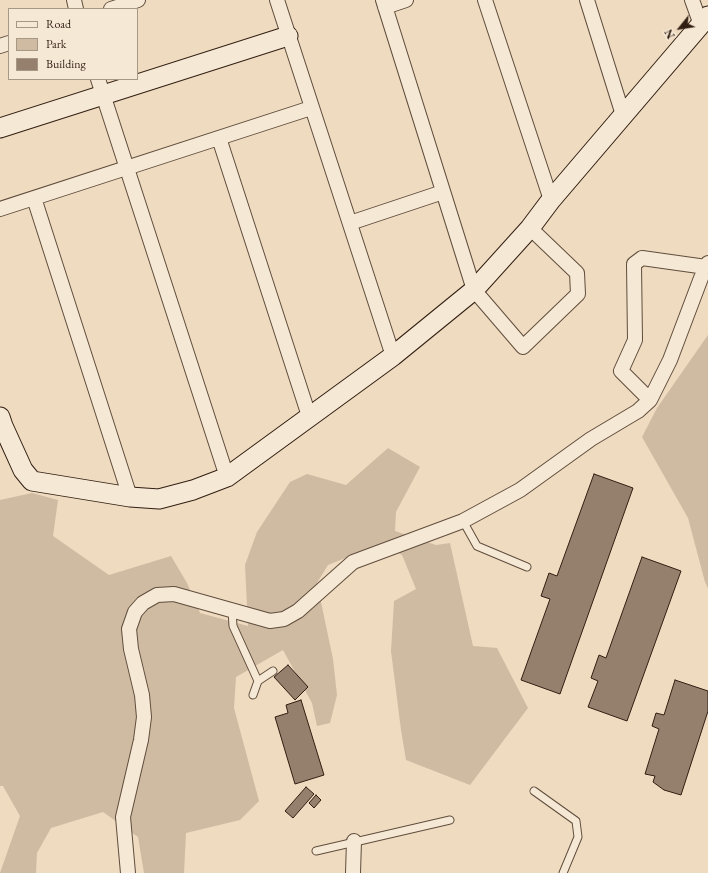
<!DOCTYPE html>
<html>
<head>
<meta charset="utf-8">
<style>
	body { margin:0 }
	#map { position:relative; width:708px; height:873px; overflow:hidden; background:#efdbbf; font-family:"EB Garamond",serif }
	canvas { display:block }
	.legend { position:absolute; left:8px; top:8px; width:130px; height:72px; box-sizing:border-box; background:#f5e8d5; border:1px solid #a79787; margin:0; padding:5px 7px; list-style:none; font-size:12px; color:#311e12 }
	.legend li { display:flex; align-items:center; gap:8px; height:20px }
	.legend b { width:20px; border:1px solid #a79787 }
	.north { position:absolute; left:660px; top:8px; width:40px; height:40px; -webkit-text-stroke:3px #f5e8d5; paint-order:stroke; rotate:240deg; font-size:11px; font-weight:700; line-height:16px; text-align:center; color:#311e12 }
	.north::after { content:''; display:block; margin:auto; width:14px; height:18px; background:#311e12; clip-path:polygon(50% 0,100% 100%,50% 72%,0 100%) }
</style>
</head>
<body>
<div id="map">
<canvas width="708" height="873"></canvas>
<ul class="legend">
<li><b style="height:5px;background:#f5e8d5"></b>Road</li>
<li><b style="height:11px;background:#cfbba2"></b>Park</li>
<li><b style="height:11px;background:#94806c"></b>Building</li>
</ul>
<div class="north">N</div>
</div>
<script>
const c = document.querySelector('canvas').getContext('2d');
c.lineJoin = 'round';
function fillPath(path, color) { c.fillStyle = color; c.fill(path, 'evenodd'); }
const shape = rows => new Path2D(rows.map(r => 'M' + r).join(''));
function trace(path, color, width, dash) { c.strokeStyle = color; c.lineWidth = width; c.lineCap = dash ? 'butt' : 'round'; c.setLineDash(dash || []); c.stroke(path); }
fillPath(shape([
	[708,335,708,588,705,582,688,518,642,437,657,408],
	[388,448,420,467,396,512,395,531,436,545,450,543,473,646,497,648,528,708,470,785,406,760,401,730,391,651,394,601,416,589,402,555,380,544,328,565,317,583,333,659,337,695,330,723,317,726,312,703,283,650,236,677,234,708,259,801,240,820,186,833,184,873,144,873,138,837,103,812,51,828,37,853,36,873,0,873,20,816,3,786,0,786,0,500,32,493,58,500,53,536,109,575,171,556,187,583,200,613,248,626,245,565,257,532,290,482,307,474,346,485]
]), '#cfbba2');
const building = shape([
	[594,474,633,488,560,694,521,680,550,599,541,596,549,573,557,576,594,474],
	[642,557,681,571,627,721,588,707,598,681,591,678,599,655,606,658,642,557],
	[288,665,308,687,295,700,274,677,288,665],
	[675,680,708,691,708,711,681,795,664,790,653,782,655,776,645,774,659,729,652,726,656,713,664,715,675,680],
	[301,700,324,775,295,784,275,717,288,713,286,705,301,700],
	[306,787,314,794,293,818,285,811,306,787],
	[316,795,321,800,314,808,309,803,316,795]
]);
fillPath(building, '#94806c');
trace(building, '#311e12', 1);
const lane = shape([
	[463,521,477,546,527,567],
	[232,610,233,626,258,681],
	[253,695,258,681,273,671],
	[534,791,576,821,578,837,563,873],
	[316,851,450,820]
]);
const street = shape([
	[74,0,76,9],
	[277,0,393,356],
	[383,0,474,290,523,347,578,294,577,273,530,228],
	[485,0,551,200],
	[587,0,623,115],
	[692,0,701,25],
	[385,7,406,0],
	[111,9,138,0],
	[0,46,9,43],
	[98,79,227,477],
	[219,138,309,416],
	[34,198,130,497],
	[0,209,311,108],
	[350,223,443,192],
	[650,400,621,371,635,340,634,264,642,258,706,267],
	[128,873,123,817,141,740,144,717,142,695,131,649,129,629,135,612,143,603,157,595,174,594,270,621,284,619,298,611,353,562,463,521,520,490,591,439,638,411,650,400,670,360,701,278,708,263],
	[353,873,354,841]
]);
const secondary = shape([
	[0,128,288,36],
	[0,417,3,426,23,470,32,481,130,497,159,499,193,490,227,477,393,356,474,290,530,228,551,200,708,16]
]);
trace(lane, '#604d3d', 9);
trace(street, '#604d3d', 16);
trace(secondary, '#311e12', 21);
trace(lane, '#f5e8d5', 7);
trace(street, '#f5e8d5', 14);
trace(secondary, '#f5e8d5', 19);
</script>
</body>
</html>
